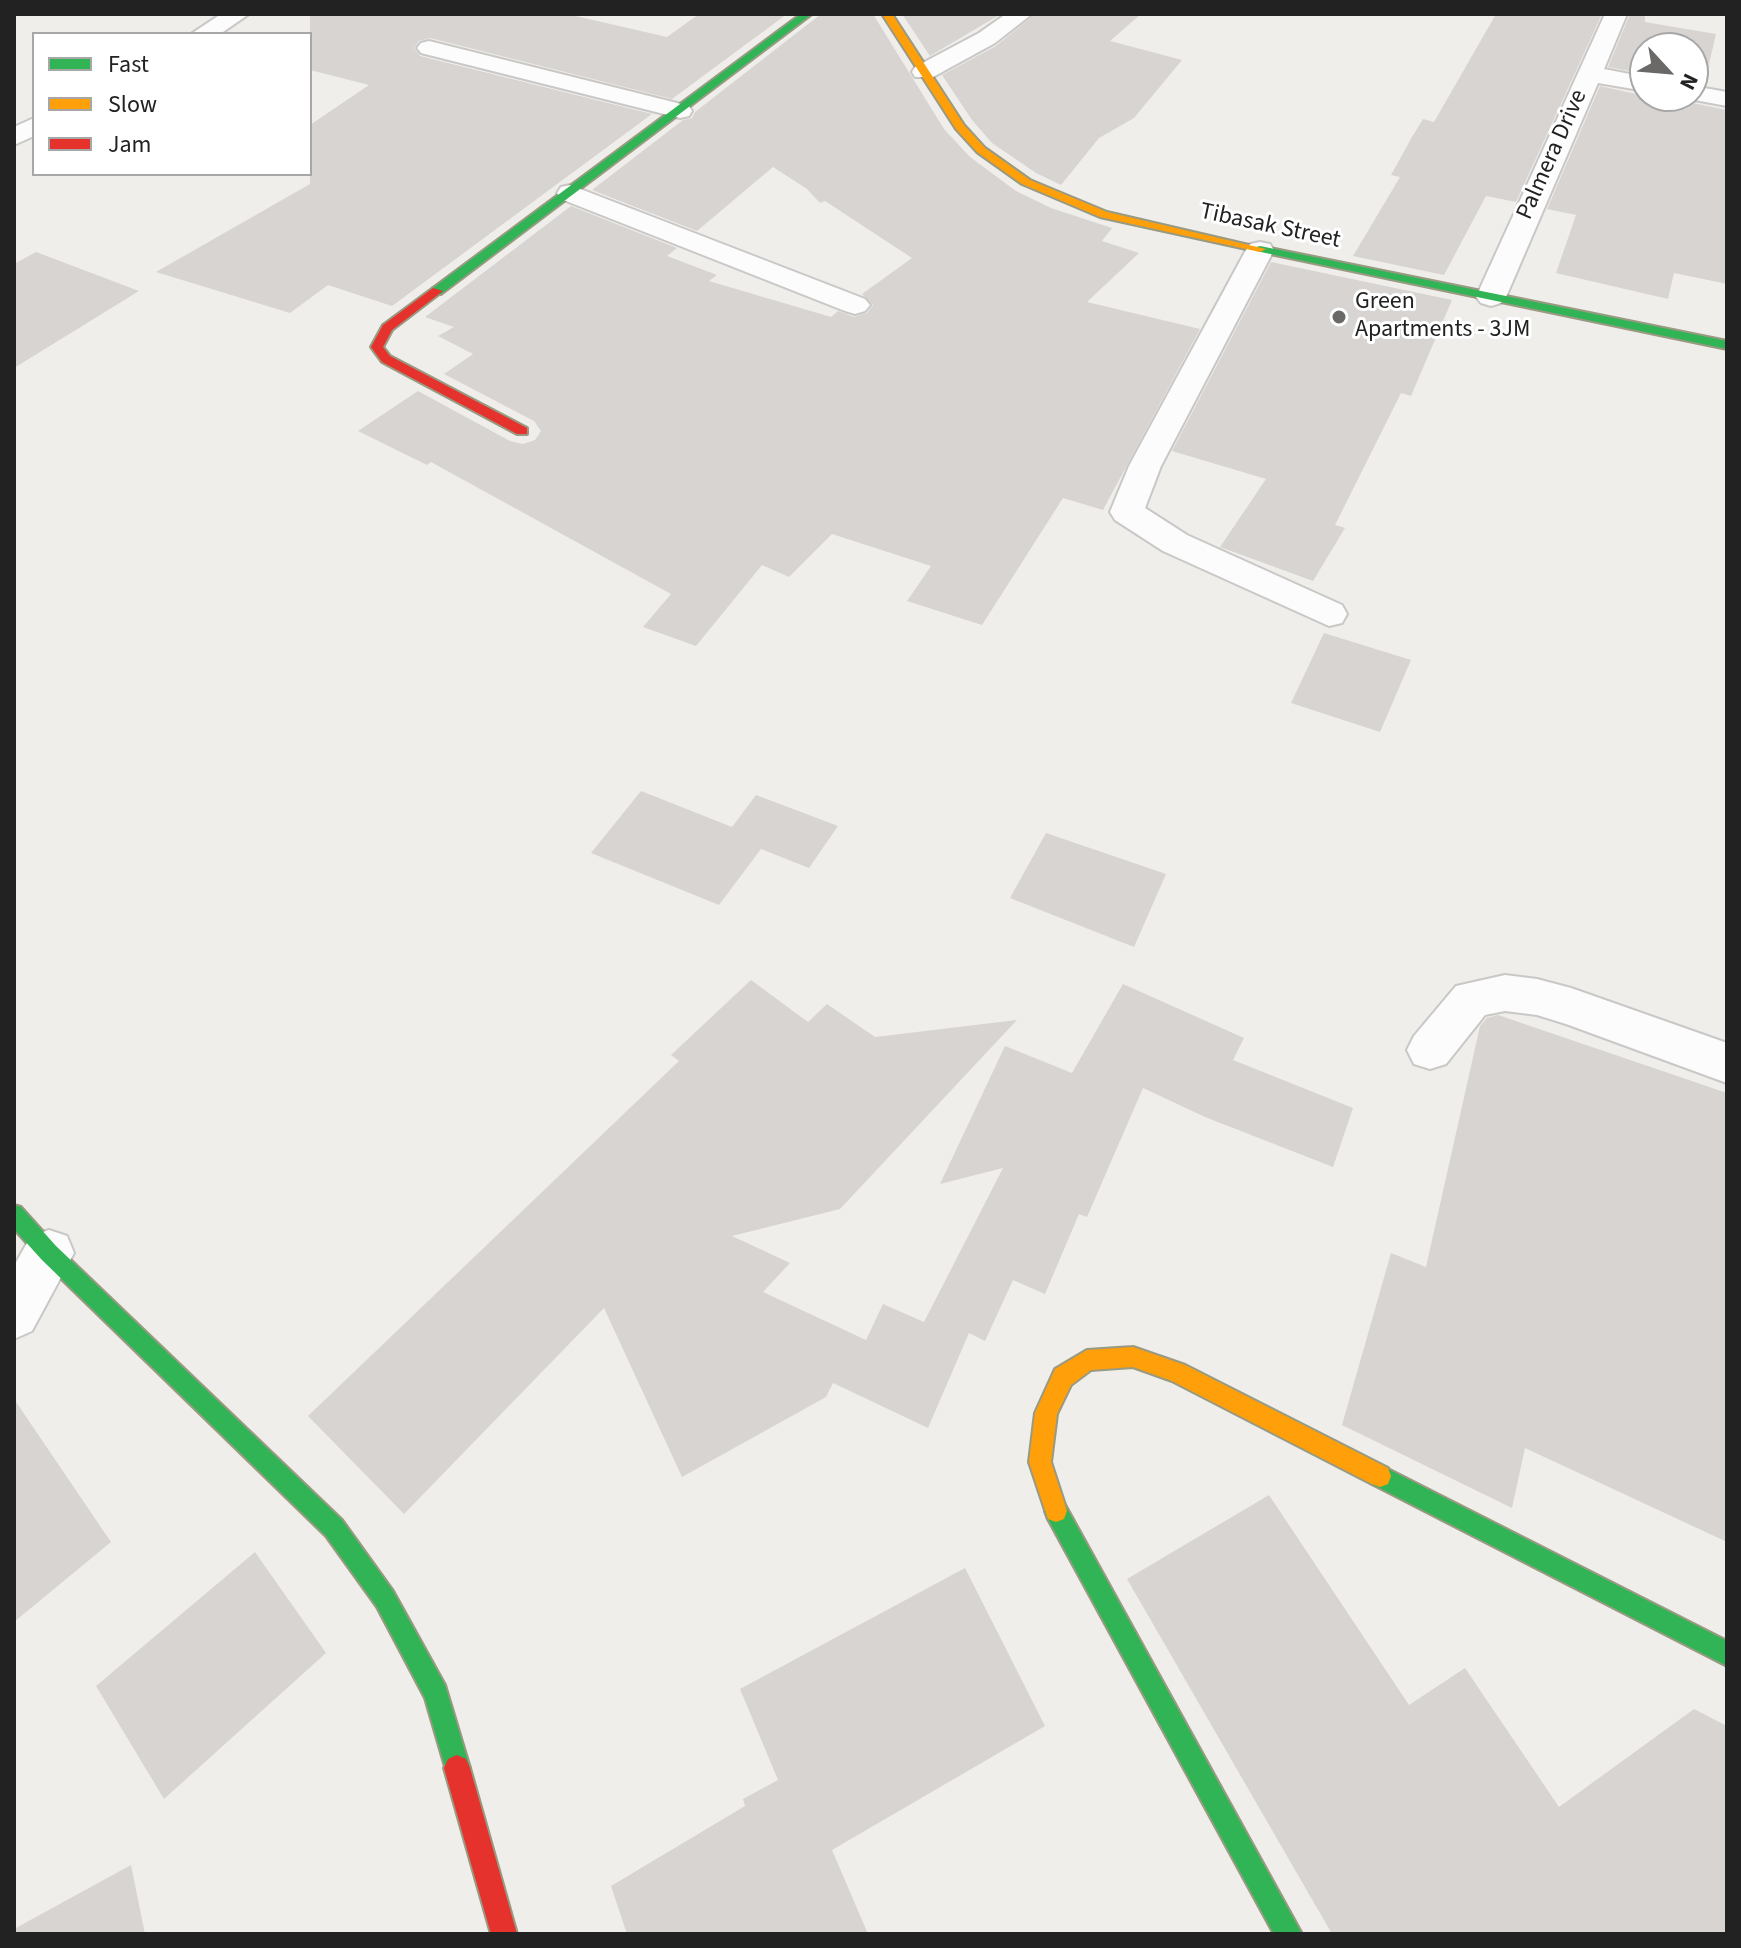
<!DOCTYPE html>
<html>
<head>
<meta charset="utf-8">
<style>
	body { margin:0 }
	#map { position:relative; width:1741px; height:1948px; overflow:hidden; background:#f0eeeb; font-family:"Source Sans 3",sans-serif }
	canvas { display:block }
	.frame { position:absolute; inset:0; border:16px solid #222; pointer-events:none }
	.legend { position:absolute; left:32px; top:32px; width:280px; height:144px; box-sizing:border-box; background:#fff; border:2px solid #a7a7a7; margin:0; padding:10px 14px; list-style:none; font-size:24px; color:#222 }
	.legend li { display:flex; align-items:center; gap:16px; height:40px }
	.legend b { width:40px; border:2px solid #a7a7a7 }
	.north { position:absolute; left:1629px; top:32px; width:80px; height:80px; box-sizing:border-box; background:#fff; border:2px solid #a7a7a7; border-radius:50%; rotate:116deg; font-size:22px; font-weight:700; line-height:32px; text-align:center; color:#222 }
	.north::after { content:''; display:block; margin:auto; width:28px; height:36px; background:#6a6968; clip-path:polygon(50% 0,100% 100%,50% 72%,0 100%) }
</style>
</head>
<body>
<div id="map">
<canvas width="1741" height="1948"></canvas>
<div class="frame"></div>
<ul class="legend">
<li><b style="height:10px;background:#30b455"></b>Fast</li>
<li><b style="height:10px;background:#ff9f0a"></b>Slow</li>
<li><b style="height:10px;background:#e5322d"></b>Jam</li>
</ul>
<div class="north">N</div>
</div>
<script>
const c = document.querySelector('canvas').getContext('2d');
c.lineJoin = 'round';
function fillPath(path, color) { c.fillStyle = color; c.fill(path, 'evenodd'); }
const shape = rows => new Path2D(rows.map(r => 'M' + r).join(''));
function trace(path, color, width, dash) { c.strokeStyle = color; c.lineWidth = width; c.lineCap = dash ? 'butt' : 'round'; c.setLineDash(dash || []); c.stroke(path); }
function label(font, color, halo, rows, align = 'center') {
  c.font = font + ' "Source Sans 3",sans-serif'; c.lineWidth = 6; c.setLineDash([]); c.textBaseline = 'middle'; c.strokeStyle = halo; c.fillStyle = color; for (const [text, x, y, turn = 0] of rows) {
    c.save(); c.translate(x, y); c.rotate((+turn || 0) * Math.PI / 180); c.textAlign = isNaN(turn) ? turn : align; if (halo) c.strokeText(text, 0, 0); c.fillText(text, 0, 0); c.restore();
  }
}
fillPath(shape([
	[310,14,567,14,667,37,699,14,787,14,672,99,430,38,419,41,414,48,420,56,652,114,392,306,328,285,290,313,156,272,310,184,310,125,369,85,310,70],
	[821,14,873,14,944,129,970,157,1016,191,1051,208,1112,228,1102,241,1139,253,1087,302,1200,329,1103,510,1063,498,982,625,907,601,931,566,832,534,789,577,762,565,696,646,643,627,671,594,431,462,427,465,358,431,418,391,510,441,523,444,535,440,541,431,534,421,444,374,473,354,438,336,454,327,425,317,571,206,677,248,667,256,717,275,709,281,831,317,838,311,854,317,867,313,873,305,862,294,912,258,825,201,820,203,807,189,773,167,697,231,592,190,683,120,692,118,695,112],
	[902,14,1001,14,930,56],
	[1035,14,1141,14,1110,41,1182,60,1134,118,1099,138,1061,185,1036,173,992,143,972,120,942,75,996,46],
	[1496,14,1602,14,1516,202,1486,196,1444,275,1353,256,1400,177,1391,175,1412,137,1423,119,1434,122],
	[1630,14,1645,14,1645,22,1716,34,1704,85,1693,83,1693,48,1645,48,1645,74,1608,67],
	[1600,86,1645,96,1680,96,1683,101,1727,110,1727,284,1674,273,1668,299,1556,273,1576,215,1547,209],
	[36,252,139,291,14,368,14,264],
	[1271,262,1452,300,1411,396,1401,393,1335,525,1345,528,1313,581,1220,547,1266,479,1172,451],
	[1324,633,1411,660,1380,732,1291,703],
	[641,791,732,827,756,795,838,826,809,868,761,849,719,905,591,853],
	[1046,833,1166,874,1134,947,1010,898],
	[751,980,808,1022,827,1004,875,1037,1017,1020,840,1209,732,1236,790,1263,763,1292,866,1340,883,1304,924,1322,1003,1168,940,1184,1005,1046,1072,1073,1123,984,1244,1038,1233,1060,1353,1108,1333,1167,1205,1117,1143,1088,1087,1217,1079,1214,1045,1294,1013,1280,985,1341,969,1333,928,1428,833,1383,826,1397,682,1477,604,1308,404,1514,308,1416,679,1061,671,1055],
	[1498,1015,1727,1093,1727,1542,1525,1448,1512,1508,1342,1425,1391,1253,1426,1267,1480,1026,1487,1018],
	[14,1399,111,1542,14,1622],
	[1269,1495,1409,1705,1465,1668,1559,1807,1694,1709,1727,1726,1727,1934,1332,1934,1127,1579],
	[255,1552,326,1653,164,1799,96,1686],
	[965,1568,1045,1726,832,1850,868,1934,627,1934,611,1886,745,1806,743,1799,778,1780,740,1689],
	[131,1865,145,1934,14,1934,14,1929]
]), '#d7d4d2');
const street = shape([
	[221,14,249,14,220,34,191,34,221,14],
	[1006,14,1032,14,995,43,933,77,915,77,912,72,915,67,979,33,1006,14],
	[1605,14,1627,14,1604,69,1645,77,1645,91,1598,83,1506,297,1501,303,1491,306,1481,303,1476,297,1605,14],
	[429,41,689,106,692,111,689,116,680,118,421,53,417,48,421,43,429,41],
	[1693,86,1727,92,1727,106,1684,98,1683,96,1693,96,1693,86],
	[34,118,34,136,14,145,14,127,34,118],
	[570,185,865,299,870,305,865,311,855,314,845,311,561,199,557,193,561,187,570,185],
	[1260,242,1270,244,1274,250,1161,466,1145,508,1187,535,1342,605,1347,614,1342,623,1329,626,1163,551,1115,520,1110,512,1129,466,1246,250,1250,244,1260,242],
	[1505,975,1537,979,1571,988,1727,1043,1727,1083,1566,1024,1537,1015,1505,1011,1485,1015,1446,1064,1430,1069,1414,1064,1407,1050,1414,1036,1456,986,1505,975],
	[49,1230,67,1236,74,1253,32,1331,14,1339,14,1266,31,1236,49,1230]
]);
const fast = shape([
	[801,14,812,14,441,294,433,294,433,288,801,14],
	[1260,246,1727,341,1727,349,1256,251,1256,247,1260,246],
	[14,1205,21,1207,56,1246,342,1520,393,1591,445,1685,470,1768,466,1777,457,1781,448,1777,425,1698,377,1607,326,1536,42,1260,14,1229,14,1205],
	[1380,1465,1727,1641,1727,1666,1372,1484,1369,1476,1372,1468,1380,1465],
	[1056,1500,1064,1503,1302,1934,1274,1934,1048,1519,1045,1511,1048,1503,1056,1500]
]);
const slow = shape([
	[882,14,892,14,964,125,985,148,1030,180,1107,212,1266,249,1260,252,1100,217,1022,184,977,152,956,129,882,14],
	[1133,1347,1185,1365,1388,1468,1391,1476,1388,1484,1380,1487,1372,1484,1172,1381,1133,1367,1091,1370,1071,1385,1057,1414,1051,1462,1067,1511,1064,1519,1056,1522,1048,1519,1029,1462,1035,1413,1055,1369,1087,1350,1133,1347]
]);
const jam = shape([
	[433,288,443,291,392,330,383,347,390,356,527,428,527,434,517,434,382,362,371,347,383,325,433,288],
	[457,1755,466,1759,470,1768,517,1934,491,1934,444,1768,448,1759,457,1755]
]);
trace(street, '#c9c8c7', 4);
trace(fast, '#999a82', 4);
trace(slow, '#999a82', 4);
trace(jam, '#999a82', 4);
fillPath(street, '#fdfcfc');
fillPath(fast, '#30b455');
fillPath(slow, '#ff9f0a');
fillPath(jam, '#e5322d');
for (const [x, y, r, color] of [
	[1339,317,8,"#6a6968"]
]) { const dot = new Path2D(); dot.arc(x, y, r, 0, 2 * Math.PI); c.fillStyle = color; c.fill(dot); trace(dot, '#fff', 3); }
label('24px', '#222', '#fff', [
	["Palmera Drive",1553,155,-66],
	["Tibasak Street",1270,227,12]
]);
label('24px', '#222', '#fff', [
	["Green",1355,303],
	["Apartments - 3JM",1355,331]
], 'left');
</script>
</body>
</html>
